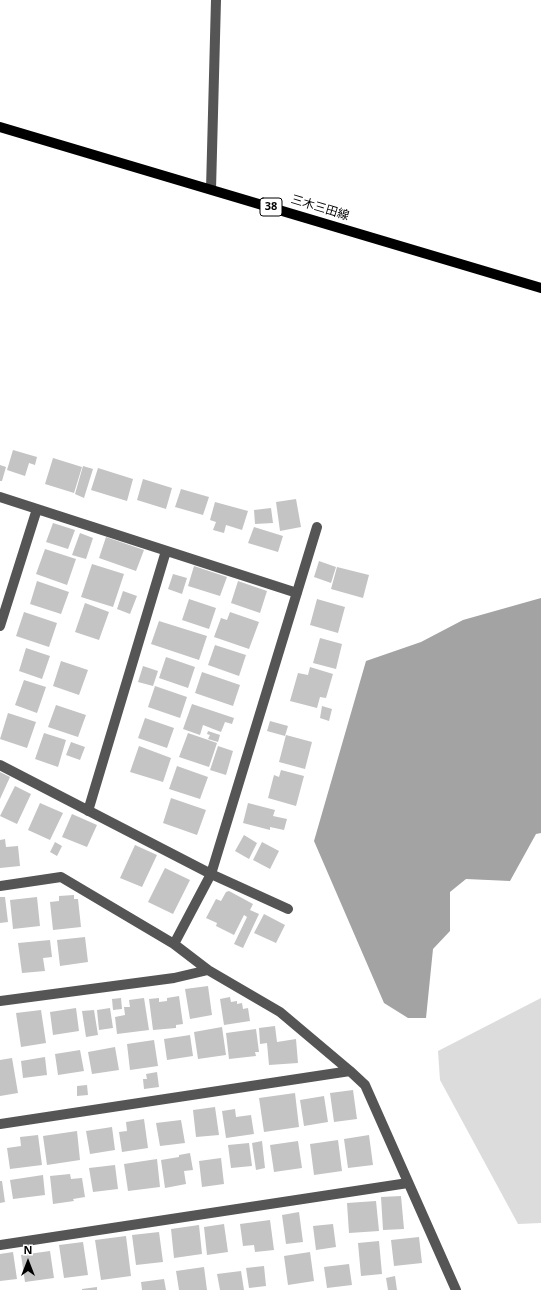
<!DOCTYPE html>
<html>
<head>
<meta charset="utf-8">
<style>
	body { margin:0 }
	#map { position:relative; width:541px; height:1290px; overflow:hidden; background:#fff; font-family:"Noto Sans",sans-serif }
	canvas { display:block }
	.north { position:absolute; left:8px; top:1242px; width:40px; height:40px; -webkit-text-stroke:3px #fff; paint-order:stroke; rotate:0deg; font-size:11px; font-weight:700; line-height:16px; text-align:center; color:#000 }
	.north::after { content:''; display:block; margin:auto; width:14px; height:18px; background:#000; clip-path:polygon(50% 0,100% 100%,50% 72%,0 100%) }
</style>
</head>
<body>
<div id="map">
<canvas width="541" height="1290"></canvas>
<div class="north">N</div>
</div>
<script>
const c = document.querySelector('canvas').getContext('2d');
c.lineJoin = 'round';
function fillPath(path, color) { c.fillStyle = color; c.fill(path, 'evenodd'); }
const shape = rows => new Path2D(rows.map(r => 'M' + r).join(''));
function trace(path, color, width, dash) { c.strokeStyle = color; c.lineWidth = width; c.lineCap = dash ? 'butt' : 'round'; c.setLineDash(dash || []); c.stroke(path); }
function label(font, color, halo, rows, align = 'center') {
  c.font = font + ' "Noto Sans","Noto Sans JP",sans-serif'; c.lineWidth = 3; c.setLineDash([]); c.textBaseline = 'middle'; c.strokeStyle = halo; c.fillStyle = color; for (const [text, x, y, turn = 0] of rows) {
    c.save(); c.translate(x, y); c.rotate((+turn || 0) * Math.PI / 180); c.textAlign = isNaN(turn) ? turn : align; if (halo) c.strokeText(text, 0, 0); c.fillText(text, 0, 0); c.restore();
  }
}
fillPath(shape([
	[541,998,541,1223,518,1224,440,1080,438,1051]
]), '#dcdcdc');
fillPath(shape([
	[541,598,541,833,536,834,510,881,466,879,450,892,450,931,433,949,426,1018,408,1018,384,1003,314,841,366,661,421,642,463,620]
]), '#a3a3a3');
fillPath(shape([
	[13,450,37,457,35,465,29,463,25,476,7,470],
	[53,458,82,467,74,493,45,484],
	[0,465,6,467,2,481,0,481],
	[83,466,93,469,84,498,75,494],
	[98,468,133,479,127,501,91,490],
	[143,479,172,488,166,509,137,500],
	[181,489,209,497,203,515,175,507],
	[296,499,301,527,280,531,276,502],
	[215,502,248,511,242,530,226,525,224,533,213,530,216,522,210,520],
	[271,508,273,523,255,524,254,510],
	[53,523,75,530,68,549,46,542],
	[254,527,283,536,278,552,248,543],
	[80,533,93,538,86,559,72,555],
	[106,537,144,550,136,571,99,558],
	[45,549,76,559,67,585,36,574],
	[319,561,336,567,331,583,314,577],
	[92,564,124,574,113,607,81,597],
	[194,566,227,577,220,596,188,586],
	[337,567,369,575,363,598,331,589],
	[173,574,187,578,182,594,168,589],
	[37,581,69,592,61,614,30,604],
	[238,581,267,591,260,613,231,603],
	[123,591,137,596,130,614,117,609],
	[189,599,216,608,209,629,182,620],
	[317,599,345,607,338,633,310,625],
	[85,603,109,612,99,640,75,632],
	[24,612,57,623,49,647,16,636],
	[230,612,259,622,249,649,214,637,221,618,227,620],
	[159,621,207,636,199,660,151,644],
	[320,638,342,644,336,669,313,663],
	[215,645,246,655,239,676,208,665],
	[26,648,50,656,42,679,19,671],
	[166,657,195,667,188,688,159,678],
	[61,661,88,670,79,695,53,686],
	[143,666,158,671,153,686,138,682],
	[310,667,333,674,326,698,320,697,317,708,290,701,298,673,308,675],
	[202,672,240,685,233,706,195,693],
	[24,680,46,687,37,713,15,705],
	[155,686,187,697,180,718,148,707],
	[192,704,234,718,232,724,225,722,221,732,203,725,200,735,183,729],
	[56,705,86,715,78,737,48,727],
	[322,706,332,709,329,721,320,718],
	[8,713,36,722,27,748,0,739],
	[145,718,174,728,167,748,138,738],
	[270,721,288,726,285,736,267,731],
	[208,731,220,735,218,742,208,739,210,735,207,734],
	[44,733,66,740,58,767,35,759],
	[188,733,217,743,209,767,179,757],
	[286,735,312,742,305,769,279,762],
	[71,742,85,747,80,760,66,755],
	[139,746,171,758,163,782,130,772],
	[218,746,233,751,226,775,210,770],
	[177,766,208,777,200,799,169,789],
	[281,770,304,776,296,806,268,798,274,775,279,777],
	[0,772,10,777,0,799],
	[15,786,31,794,17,824,0,816],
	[171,798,206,810,197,835,163,823],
	[40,803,63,813,50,840,28,830],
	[248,803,275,810,273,816,287,819,284,830,270,827,270,830,243,823],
	[72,814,97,825,87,847,62,837],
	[244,835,257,843,249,859,235,851],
	[5,839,6,847,18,846,20,866,0,868,0,840],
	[55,842,62,846,57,856,50,852],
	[262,842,279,851,270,869,253,860],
	[135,845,157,855,142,887,120,878],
	[165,868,190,880,173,914,148,902],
	[229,891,253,904,250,910,259,914,243,948,234,944,247,917,244,915,234,935,216,926,217,923,206,918,216,899,221,901,226,892],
	[74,895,74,899,78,899,81,927,53,930,50,902,59,901,59,896],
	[0,897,5,897,8,922,0,923],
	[37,897,40,926,13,929,10,900],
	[264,914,285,925,276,943,254,933],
	[85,937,88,962,60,966,57,940],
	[50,940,52,957,43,958,45,971,22,973,18,943],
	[208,986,212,1015,190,1019,185,989],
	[179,996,183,1024,176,1025,176,1028,153,1030,149,999,159,998,159,1002,167,1001,167,998],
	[230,997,231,1002,237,1001,237,1004,242,1003,243,1009,248,1008,250,1021,224,1025,220,999],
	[121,998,122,1009,113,1010,112,999],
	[144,998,149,1030,117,1034,115,1017,125,1015,124,1007,130,1007,129,1000],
	[76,1008,79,1031,53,1035,50,1012],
	[110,1008,113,1028,99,1030,97,1010],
	[41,1010,46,1043,21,1047,16,1013],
	[94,1010,98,1035,86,1037,82,1011],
	[275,1026,277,1042,296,1039,298,1063,269,1065,267,1043,260,1044,259,1028],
	[222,1027,226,1055,198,1059,194,1032],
	[256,1029,259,1052,255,1052,256,1056,229,1059,226,1033],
	[190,1035,193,1056,167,1060,164,1039],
	[154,1040,158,1066,130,1070,127,1044],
	[115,1047,119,1070,92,1074,88,1052],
	[80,1050,84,1071,58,1075,55,1054],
	[45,1057,47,1075,23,1078,21,1061],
	[12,1058,18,1093,0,1096,0,1060],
	[157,1072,159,1087,144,1089,143,1079,147,1079,146,1074],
	[87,1085,88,1095,77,1096,77,1086],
	[353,1090,357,1119,334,1122,330,1093],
	[295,1093,299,1127,264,1132,259,1098],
	[324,1096,328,1122,304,1126,300,1100],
	[215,1107,219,1135,196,1137,193,1110],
	[235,1109,236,1117,251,1115,254,1134,226,1138,222,1111],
	[144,1119,148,1148,122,1152,119,1132,127,1131,126,1122],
	[181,1120,185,1143,160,1146,156,1123],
	[112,1127,115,1150,90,1154,86,1131],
	[77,1131,80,1160,47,1165,43,1136],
	[38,1135,42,1165,10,1169,7,1148,21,1146,20,1137],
	[369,1135,373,1165,348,1168,344,1139],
	[338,1140,342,1171,314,1175,310,1144],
	[262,1141,265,1168,256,1170,252,1143],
	[298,1141,302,1168,274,1172,270,1145],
	[249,1143,252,1166,231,1168,228,1145],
	[190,1153,193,1170,184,1171,186,1184,165,1188,161,1160,179,1157,179,1155],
	[221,1158,224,1184,202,1187,199,1161],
	[157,1159,160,1187,128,1191,124,1164],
	[115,1165,118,1189,93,1192,89,1168],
	[70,1174,71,1179,82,1178,85,1197,73,1199,74,1201,53,1204,50,1176],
	[43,1175,45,1195,13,1199,10,1180],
	[0,1181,2,1181,5,1202,0,1203],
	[401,1196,404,1229,383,1230,381,1197],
	[376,1201,379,1231,349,1233,347,1203],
	[299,1212,303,1242,286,1244,282,1215],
	[270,1220,274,1250,255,1252,254,1245,243,1246,240,1224],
	[224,1224,228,1252,207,1255,204,1227],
	[333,1224,336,1247,316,1250,313,1226],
	[199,1225,202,1254,174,1258,171,1229],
	[159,1232,163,1262,136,1265,132,1235],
	[126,1236,131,1276,101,1280,95,1240],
	[419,1237,422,1263,394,1266,391,1240],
	[379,1241,382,1274,361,1276,358,1243],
	[83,1242,88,1275,64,1278,59,1245],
	[50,1251,54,1278,25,1282,21,1255],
	[13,1252,17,1279,0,1281,0,1254],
	[310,1252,314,1281,288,1285,284,1256],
	[349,1264,352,1285,327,1288,324,1267],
	[264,1266,266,1286,249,1288,246,1268],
	[204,1267,207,1290,179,1290,176,1271],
	[241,1271,244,1290,220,1290,217,1274],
	[395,1276,397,1290,388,1290,386,1278],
	[164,1279,166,1290,142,1290,141,1282],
	[97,1287,97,1290,82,1290,82,1289]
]), '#c4c4c4');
trace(shape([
	[211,189,216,0],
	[0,497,297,593],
	[0,626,37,509],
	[0,765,211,874,288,909],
	[88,811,166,551],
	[0,886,61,877,174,944,208,970,280,1012,350,1071],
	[174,944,211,874,317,527],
	[0,1001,174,978,208,970],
	[0,1124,350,1071,365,1085,456,1290],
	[0,1245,408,1183]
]), '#555', 10);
trace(shape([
	[0,127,541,288]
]), '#000', 10);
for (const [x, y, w] of [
	[271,207,22]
]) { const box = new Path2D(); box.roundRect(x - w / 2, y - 9, w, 18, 3); c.fillStyle = '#fff'; c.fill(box); trace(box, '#000', 1); }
label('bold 11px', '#000', null, [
	["38",271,207]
]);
label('12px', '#000', '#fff', [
	["三木三田線",320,208,17]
]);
</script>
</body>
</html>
